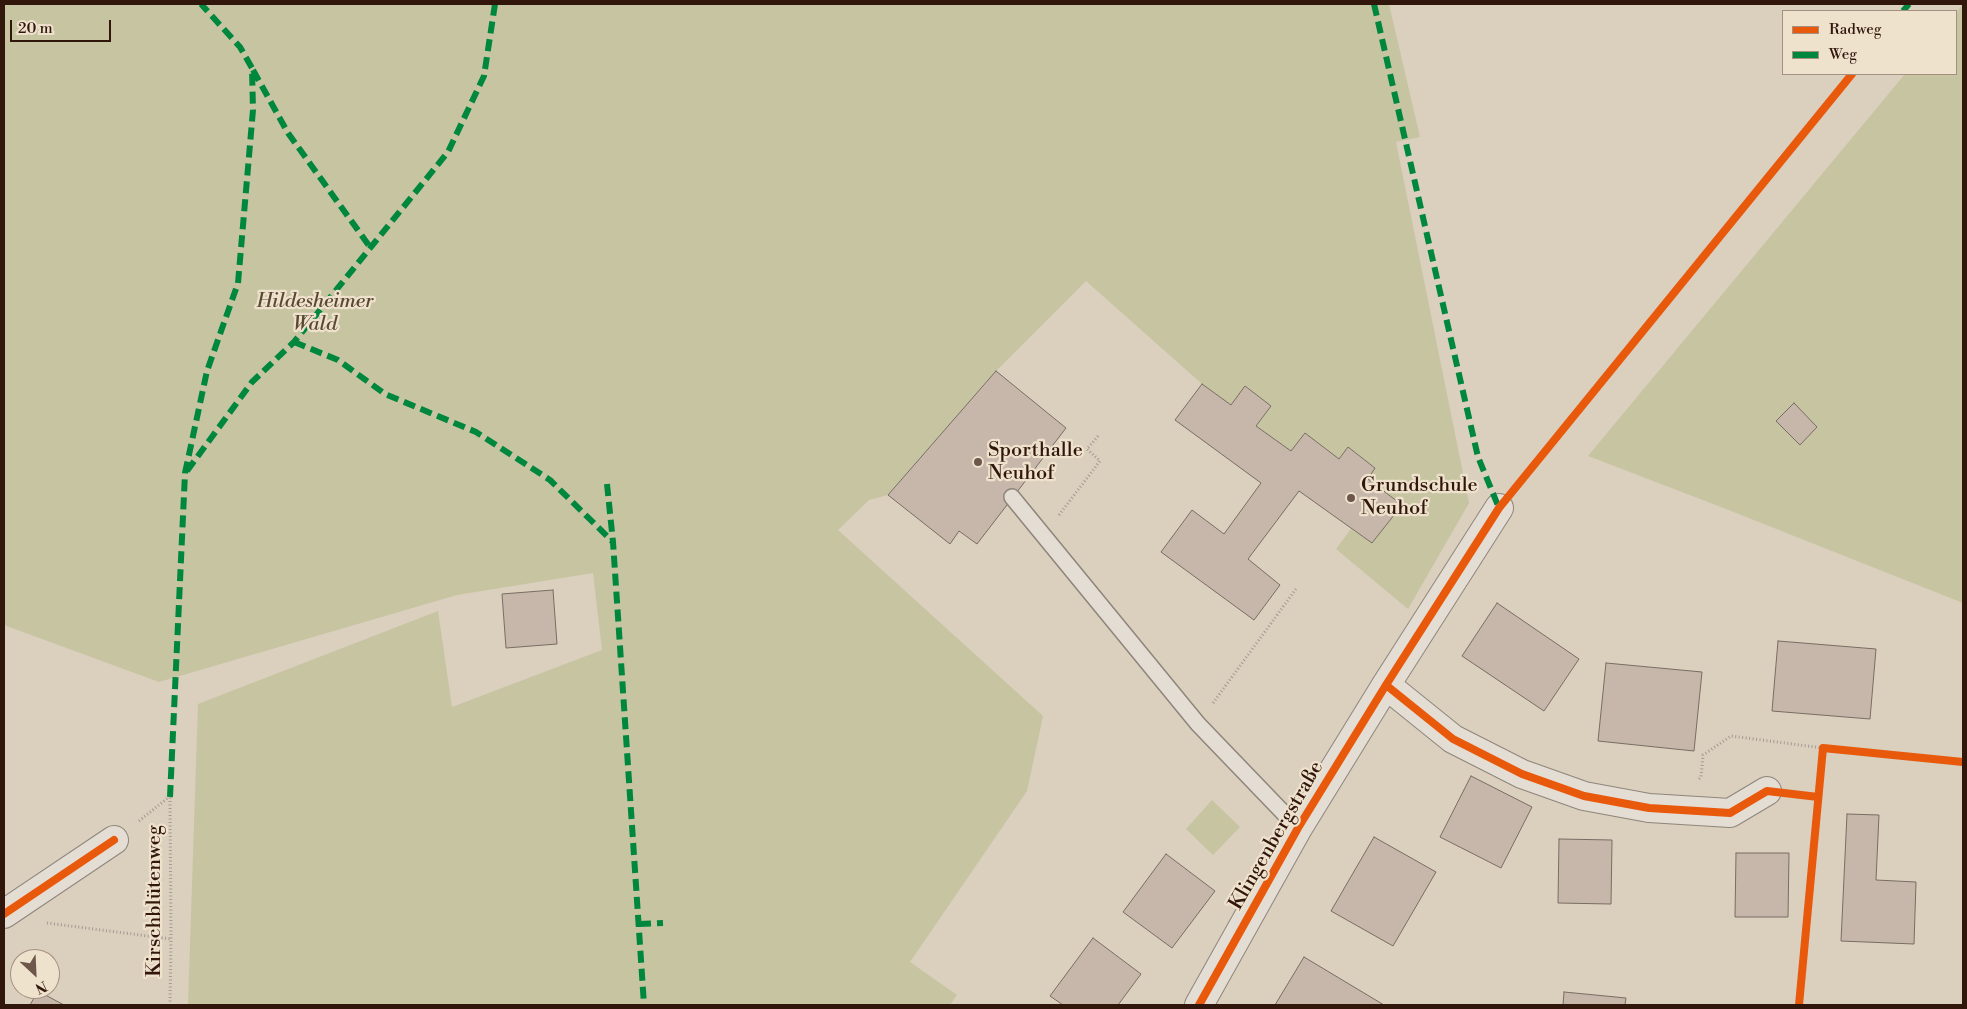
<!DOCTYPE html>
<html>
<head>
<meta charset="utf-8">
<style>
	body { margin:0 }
	#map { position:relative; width:1967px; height:1009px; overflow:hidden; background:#dbcfbe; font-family:"Libre Bodoni",serif }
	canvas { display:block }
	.frame { position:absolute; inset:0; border:5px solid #31160c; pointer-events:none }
	.legend { position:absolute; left:1782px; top:10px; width:175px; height:65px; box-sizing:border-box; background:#efe2cd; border:1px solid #a39080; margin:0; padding:6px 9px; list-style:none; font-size:15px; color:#31160c }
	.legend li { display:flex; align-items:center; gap:10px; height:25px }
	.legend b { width:25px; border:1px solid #a39080 }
	.north { position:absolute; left:10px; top:949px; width:50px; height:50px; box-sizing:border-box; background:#efe2cd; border:1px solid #a39080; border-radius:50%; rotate:155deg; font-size:14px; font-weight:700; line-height:20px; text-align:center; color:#31160c }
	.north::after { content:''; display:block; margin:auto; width:18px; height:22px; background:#6c574a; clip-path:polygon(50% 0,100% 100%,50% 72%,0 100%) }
	.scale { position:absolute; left:10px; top:20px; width:101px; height:22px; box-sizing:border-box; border:2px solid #31160c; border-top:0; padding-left:6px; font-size:15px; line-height:18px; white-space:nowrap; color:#31160c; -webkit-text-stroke:4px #efe2cd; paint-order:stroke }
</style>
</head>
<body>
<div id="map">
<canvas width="1967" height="1009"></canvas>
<div class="frame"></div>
<ul class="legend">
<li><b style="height:6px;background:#e8590c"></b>Radweg</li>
<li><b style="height:6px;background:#00873e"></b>Weg</li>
</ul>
<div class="north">N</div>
<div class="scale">20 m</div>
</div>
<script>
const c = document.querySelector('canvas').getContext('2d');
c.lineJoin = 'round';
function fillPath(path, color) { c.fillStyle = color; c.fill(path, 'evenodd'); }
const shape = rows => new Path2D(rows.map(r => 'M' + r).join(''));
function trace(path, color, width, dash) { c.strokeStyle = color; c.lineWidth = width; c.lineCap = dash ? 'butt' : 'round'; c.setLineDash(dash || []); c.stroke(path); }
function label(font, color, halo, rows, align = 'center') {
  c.font = font + ' "Libre Bodoni",serif'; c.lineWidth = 4.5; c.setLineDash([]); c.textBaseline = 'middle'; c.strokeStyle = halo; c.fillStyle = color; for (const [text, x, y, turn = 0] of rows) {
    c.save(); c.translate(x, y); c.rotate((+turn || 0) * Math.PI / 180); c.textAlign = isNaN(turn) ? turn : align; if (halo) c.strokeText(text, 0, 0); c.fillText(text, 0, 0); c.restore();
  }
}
fillPath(shape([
	[4,4,1389,4,1420,137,1396,142,1469,503,1408,609,1336,549,1351,529,1372,543,1402,505,1368,479,1375,467,1348,447,1339,459,1305,433,1291,451,1256,426,1271,406,1245,387,1231,405,1202,384,1086,281,996,371,888,495,869,500,838,530,1043,716,1027,791,910,962,957,995,950,1005,188,1005,198,704,438,611,452,707,602,650,593,573,457,595,159,682,4,625],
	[1963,4,1963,603,1721,507,1588,456,1905,74,1956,74,1956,13],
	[1212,800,1240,827,1213,855,1186,829]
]), '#c7c4a2');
const building = shape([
	[996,371,1066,428,977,544,959,531,950,544,888,495,996,371],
	[1202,384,1231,405,1245,386,1271,406,1256,426,1291,451,1305,433,1339,459,1348,447,1375,468,1368,479,1402,505,1372,543,1299,491,1248,559,1280,585,1254,620,1161,552,1192,510,1224,534,1261,483,1175,420,1202,384],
	[1794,403,1817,427,1800,445,1776,421,1794,403],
	[553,590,557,644,506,648,502,594,553,590],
	[1497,603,1579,659,1544,711,1462,656,1497,603],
	[1778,641,1876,649,1870,719,1772,711,1778,641],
	[1606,663,1702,672,1694,751,1598,741,1606,663],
	[1471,776,1532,807,1501,868,1440,837,1471,776],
	[1847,814,1879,815,1876,880,1916,882,1914,944,1841,941,1847,814],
	[1374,837,1436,872,1393,946,1331,911,1374,837],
	[1559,839,1612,840,1611,904,1558,903,1559,839],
	[1736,853,1789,853,1788,917,1735,917,1736,853],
	[1166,854,1215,891,1172,948,1123,912,1166,854],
	[1093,938,1141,974,1118,1005,1063,1005,1050,996,1093,938],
	[1304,957,1384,1005,1275,1005,1304,957],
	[38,991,64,1005,30,1005,38,991],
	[1564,992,1626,998,1625,1005,1563,1005,1564,992]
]);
fillPath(building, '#c7b7ab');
trace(building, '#776d63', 1);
const lane = shape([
	[1012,497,1198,724,1298,828]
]);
const street = shape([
	[1386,685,1453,739,1522,774,1584,796,1649,808,1730,813,1767,791],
	[4,914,114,840],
	[1199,1005,1298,828,1386,685,1499,508]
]);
trace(lane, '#8f857a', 18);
trace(street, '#8f857a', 30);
trace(shape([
	[1059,515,1100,461,1087,449,1099,435],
	[1213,703,1296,589],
	[1699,779,1701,777,1703,755,1731,736,1823,748],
	[139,821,169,797],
	[47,923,171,939],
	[170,1005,171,939,170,797]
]), '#a29a93', 3, [1, 2.5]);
trace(lane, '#e3ddd4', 15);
trace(street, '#e3ddd4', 28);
trace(shape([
	[1374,4,1478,457,1499,508,1501,507],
	[1903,11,1909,4],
	[253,70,288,133,370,247],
	[294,342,338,360,385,394,476,432,550,480,613,542],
	[187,471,252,382,294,342,448,152,484,76,495,4],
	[607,484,613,542,644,1005],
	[170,797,185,473,207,371,238,283,253,110,252,68,240,47,201,4],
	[639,924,663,923]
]), '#00873e', 6, [12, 6]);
trace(shape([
	[1386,685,1453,739,1522,774,1584,796,1649,808,1730,813,1767,791,1818,797],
	[4,914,114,840],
	[1199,1005,1298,828,1386,685,1499,508,1852,74],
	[1799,1005,1823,748,1963,762]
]), '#e8590c', 8);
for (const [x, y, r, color] of [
	[978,462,5,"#6c574a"],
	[1351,498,5,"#6c574a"]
]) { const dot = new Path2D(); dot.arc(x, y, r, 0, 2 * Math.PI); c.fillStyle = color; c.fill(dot); trace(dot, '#efe2cd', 2); }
label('italic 20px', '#594832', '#efe2cd', [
	["Hildesheimer",315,302],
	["Wald",315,325]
]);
label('20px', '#31160c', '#efe2cd', [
	["Sporthalle",988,451],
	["Neuhof",988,474],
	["Grundschule",1361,486],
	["Neuhof",1361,509]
], 'left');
label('20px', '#31160c', '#efe2cd', [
	["Klingenbergstraße",1277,836,-60],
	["Kirschblütenweg",155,901,-90]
]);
</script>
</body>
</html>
